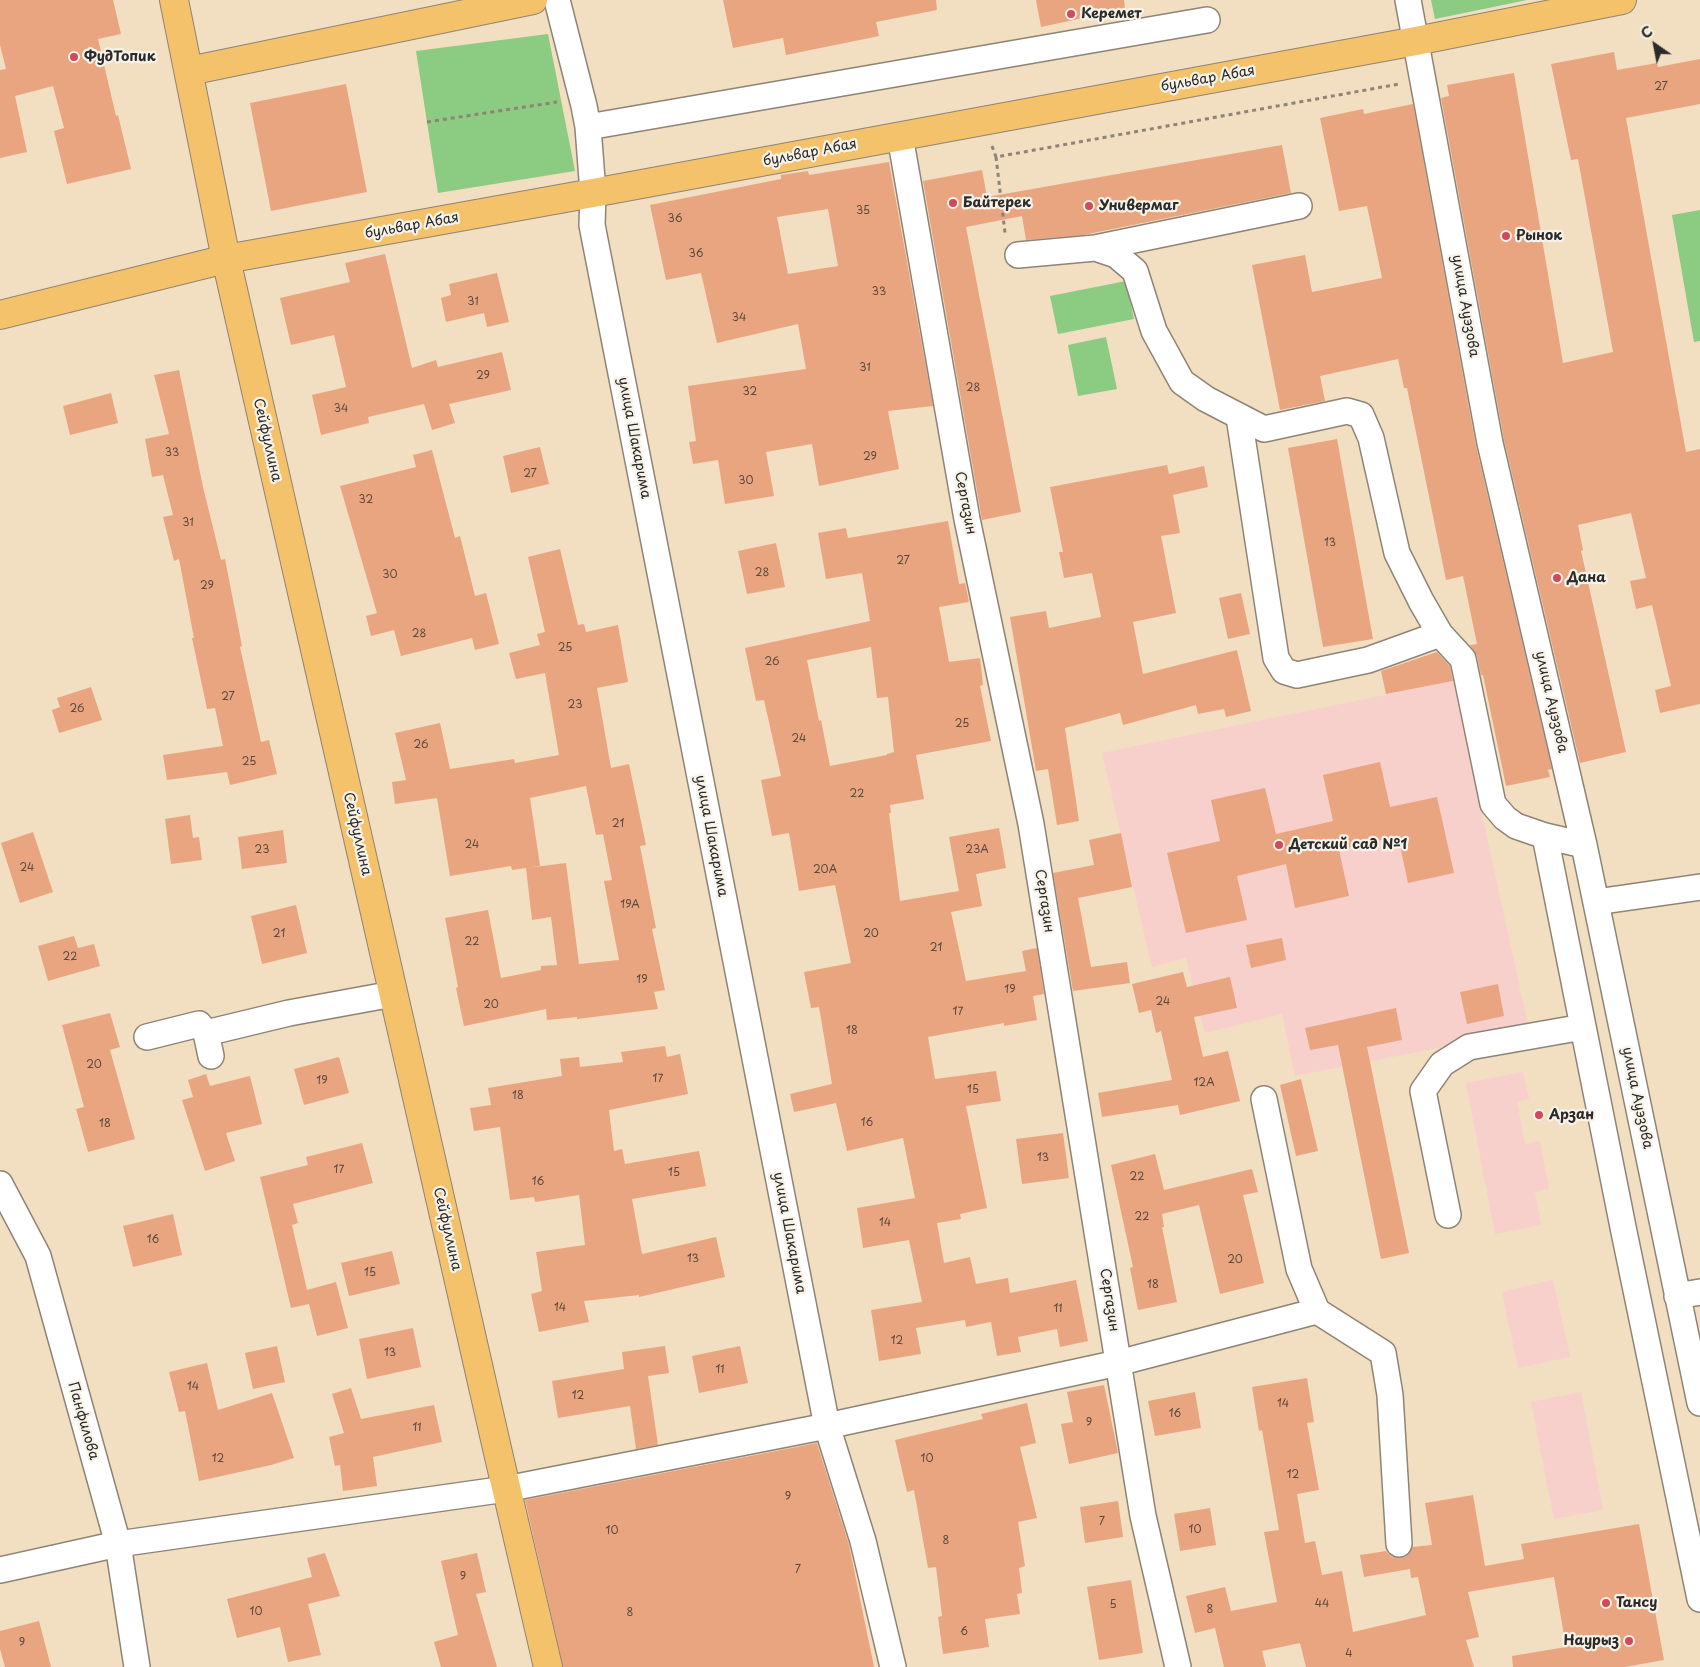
<!DOCTYPE html>
<html>
<head>
<meta charset="utf-8">
<style>
	body { margin:0 }
	#map { position:relative; width:1700px; height:1667px; overflow:hidden; background:#f2dec0; font-family:"Playpen Sans",sans-serif }
	canvas { display:block }
	.north { position:absolute; left:1630px; top:20px; width:50px; height:50px; -webkit-text-stroke:4px #f7f3e8; paint-order:stroke; rotate:327deg; font-size:14px; font-weight:700; line-height:20px; text-align:center; color:#2b2b2b }
	.north::after { content:''; display:block; margin:auto; width:18px; height:22px; background:#2b2b2b; clip-path:polygon(50% 0,100% 100%,50% 72%,0 100%) }
</style>
</head>
<body>
<div id="map">
<canvas width="1700" height="1667"></canvas>
<div class="north">С</div>
</div>
<script>
const c = document.querySelector('canvas').getContext('2d');
c.lineJoin = 'round';
function fillPath(path, color) { c.fillStyle = color; c.fill(path, 'evenodd'); }
const shape = rows => new Path2D(rows.map(r => 'M' + r).join(''));
function trace(path, color, width, dash) { c.strokeStyle = color; c.lineWidth = width; c.lineCap = dash ? 'butt' : 'round'; c.setLineDash(dash || []); c.stroke(path); }
function label(font, color, halo, rows, align = 'center') {
  c.font = font + ' "Playpen Sans",sans-serif'; c.lineWidth = 4.5; c.setLineDash([]); c.textBaseline = 'middle'; c.strokeStyle = halo; c.fillStyle = color; for (const [text, x, y, turn = 0] of rows) {
    c.save(); c.translate(x, y); c.rotate((+turn || 0) * Math.PI / 180); c.textAlign = isNaN(turn) ? turn : align; if (halo) c.strokeText(text, 0, 0); c.fillText(text, 0, 0); c.restore();
  }
}
fillPath(shape([
	[1453,681,1529,1030,1295,1076,1282,1014,1205,1033,1186,958,1152,967,1102,753],
	[1523,1072,1529,1099,1517,1102,1525,1144,1540,1141,1549,1189,1535,1192,1541,1225,1495,1234,1466,1083],
	[1553,1280,1570,1357,1518,1368,1502,1292],
	[1581,1392,1603,1510,1554,1519,1531,1402]
]), '#f7d0cc');
fillPath(shape([
	[1431,0,1527,0,1435,19],
	[548,34,575,171,438,193,416,51],
	[1700,210,1700,341,1694,342,1672,215],
	[1126,281,1134,319,1058,334,1050,296],
	[1106,337,1117,389,1078,396,1068,345]
]), '#8ccb82');
fillPath(shape([
	[0,0,113,0,121,34,98,39,116,116,118,115,131,169,67,184,54,131,64,128,53,86,15,96,27,152,0,158,0,70,6,69,0,45],
	[723,0,936,0,937,10,876,22,879,36,786,55,783,38,733,48],
	[1036,0,1124,0,1125,9,1041,27],
	[1614,52,1617,70,1657,63,1658,67,1700,59,1700,104,1626,118,1686,452,1700,449,1700,704,1660,713,1655,690,1671,686,1652,605,1636,609,1630,581,1646,578,1631,513,1578,525,1583,550,1581,551,1626,752,1580,763,1504,440,1441,98,1449,96,1447,85,1514,73,1563,363,1613,352,1578,159,1571,160,1551,64],
	[346,84,367,192,271,211,250,103],
	[1413,104,1476,446,1552,769,1548,770,1550,777,1506,786,1483,675,1481,675,1477,656,1470,645,1477,644,1463,576,1446,580,1407,388,1404,388,1398,359,1320,376,1325,401,1280,410,1252,265,1305,255,1312,292,1382,278,1367,206,1339,211,1320,118,1363,109,1364,114],
	[1282,145,1291,193,1083,235,1026,240,1022,216,966,227,1021,512,982,520,923,181,982,170,987,197],
	[889,162,933,406,888,411,899,469,819,486,812,444,766,452,774,496,725,504,718,460,693,464,689,442,696,441,688,386,806,369,798,324,717,343,701,273,666,280,650,205,781,179,781,175,808,171,809,175],
	[828,209,838,266,788,274,777,217],
	[385,254,412,368,436,360,438,367,502,352,511,390,449,404,455,423,432,430,424,404,368,417,369,423,321,435,312,395,346,387,334,335,291,345,280,298,350,282,345,263],
	[497,273,509,322,487,327,484,313,446,322,441,298,451,295,449,284],
	[179,370,203,487,221,560,225,559,242,646,240,647,261,742,269,740,277,774,230,785,227,772,167,780,163,755,223,746,215,708,207,709,192,638,194,638,179,559,174,561,163,517,173,515,163,475,152,477,145,439,169,434,154,375],
	[111,393,118,423,70,435,63,406],
	[1337,439,1373,639,1323,647,1288,448],
	[540,447,549,484,511,493,503,456],
	[432,450,455,538,460,536,475,596,486,593,499,644,475,650,472,638,401,656,394,630,371,636,366,616,377,613,340,486,416,467,413,455],
	[1167,465,1169,474,1204,466,1208,487,1173,495,1180,533,1161,536,1176,613,1133,622,1143,674,1237,650,1251,711,1226,717,1224,709,1198,714,1196,705,1123,725,1120,713,1065,728,1079,821,1057,825,1048,769,1036,771,1010,617,1046,611,1049,628,1101,617,1092,573,1064,578,1059,552,1063,552,1050,487],
	[948,521,959,584,965,583,969,602,939,607,949,662,980,658,983,685,980,686,991,741,916,755,924,799,890,805,891,813,889,813,900,901,959,891,949,837,999,828,1006,868,976,874,982,906,951,912,966,981,1026,971,1022,951,1037,948,1044,994,1033,996,1037,1020,1004,1026,1004,1023,928,1037,935,1079,996,1071,1001,1101,966,1106,987,1208,960,1214,961,1219,937,1223,944,1263,970,1257,976,1284,1008,1278,1010,1293,1076,1280,1088,1341,1060,1347,1057,1329,1018,1337,1021,1352,997,1356,991,1322,966,1327,965,1320,916,1328,921,1354,879,1361,871,1310,922,1302,909,1240,863,1248,857,1208,915,1198,903,1138,847,1151,836,1103,794,1112,790,1094,832,1084,819,1007,811,1008,804,972,851,963,835,885,799,891,789,833,772,836,761,780,781,776,764,700,756,701,745,648,870,621,862,573,826,579,818,533,846,528,848,538],
	[871,647,877,698,888,697,894,752,887,754,887,755,830,766,821,720,819,721,807,660],
	[776,543,785,587,747,594,738,551],
	[560,549,578,625,584,624,586,632,618,625,628,682,597,688,611,768,629,764,646,845,640,846,656,928,652,929,665,990,654,992,658,1009,577,1019,577,1017,547,1020,546,1009,464,1026,456,988,458,987,445,918,488,910,501,978,541,970,541,966,557,965,551,917,532,920,526,868,566,863,579,964,619,960,604,881,612,880,603,834,596,835,586,786,530,798,540,866,512,870,511,866,450,876,437,798,395,804,392,782,406,780,395,733,440,723,450,769,514,759,515,763,559,755,545,673,516,679,509,653,540,645,537,634,545,632,528,557],
	[1241,593,1250,634,1228,639,1219,598],
	[1437,652,1450,666,1453,681,1386,694,1381,671],
	[91,687,102,720,59,733,52,710,60,707,57,698],
	[1380,762,1390,807,1437,797,1454,873,1408,883,1398,836,1339,850,1349,896,1295,908,1286,864,1237,876,1247,920,1186,933,1167,853,1220,841,1211,800,1265,788,1276,834,1333,821,1323,775],
	[190,815,193,838,199,837,202,860,171,864,165,819],
	[283,830,287,863,242,869,238,837],
	[33,832,53,892,20,903,1,843],
	[1121,833,1132,887,1078,898,1091,967,1127,962,1130,983,1073,991,1053,873,1094,865,1089,840],
	[296,905,307,953,262,964,251,916],
	[74,936,78,948,94,944,100,966,48,981,38,946],
	[1282,938,1286,960,1251,968,1246,945],
	[1183,972,1187,987,1230,977,1237,1008,1194,1017,1203,1057,1228,1051,1240,1101,1180,1115,1178,1105,1102,1117,1098,1093,1172,1080,1161,1031,1156,1033,1151,1010,1139,1013,1132,984],
	[1498,984,1504,1016,1467,1024,1460,992],
	[1396,1008,1402,1040,1367,1047,1409,1253,1381,1259,1338,1045,1310,1050,1305,1028],
	[110,1013,120,1047,110,1050,135,1139,88,1152,76,1109,84,1107,62,1025],
	[665,1046,667,1057,680,1054,688,1094,609,1110,614,1151,622,1149,625,1164,699,1151,706,1186,632,1199,642,1254,716,1237,725,1277,639,1297,639,1295,584,1301,589,1322,539,1332,531,1294,542,1291,536,1252,585,1245,579,1195,535,1202,534,1197,510,1200,500,1127,474,1131,470,1108,491,1105,488,1088,562,1076,560,1059,579,1057,580,1067,623,1062,621,1052],
	[339,1057,349,1093,304,1105,294,1069],
	[206,1074,210,1086,250,1076,262,1124,226,1133,235,1161,205,1171,182,1100,193,1097,188,1080],
	[1301,1079,1318,1151,1296,1156,1280,1085],
	[1063,1133,1069,1178,1022,1184,1016,1139],
	[362,1143,373,1183,293,1204,298,1223,292,1225,307,1290,336,1282,348,1328,317,1336,309,1304,291,1308,260,1177,308,1165,306,1157],
	[1155,1154,1164,1190,1252,1169,1258,1192,1243,1195,1264,1283,1220,1294,1199,1205,1162,1214,1164,1227,1162,1227,1177,1302,1138,1310,1130,1268,1133,1267,1111,1165],
	[173,1214,182,1255,133,1267,123,1226],
	[392,1251,400,1284,349,1296,341,1263],
	[413,1328,421,1367,367,1379,359,1339],
	[277,1346,285,1382,253,1389,245,1353],
	[665,1346,669,1373,648,1376,658,1445,636,1449,630,1406,558,1418,552,1381,624,1369,622,1352],
	[740,1346,748,1383,699,1393,692,1356],
	[207,1363,218,1410,272,1393,294,1458,271,1465,199,1481,185,1411,179,1412,169,1372],
	[1307,1378,1314,1422,1307,1423,1319,1490,1297,1494,1305,1543,1315,1541,1322,1575,1342,1571,1353,1632,1426,1615,1418,1577,1411,1578,1410,1569,1364,1577,1360,1555,1386,1551,1392,1557,1400,1558,1407,1556,1413,1547,1432,1545,1425,1503,1473,1495,1485,1566,1524,1559,1521,1544,1639,1524,1664,1660,1625,1667,1513,1667,1512,1656,1566,1647,1554,1577,1468,1592,1479,1637,1466,1640,1474,1667,1306,1667,1300,1643,1262,1651,1266,1667,1224,1667,1215,1628,1195,1633,1186,1596,1225,1587,1231,1611,1277,1602,1264,1532,1279,1530,1262,1430,1259,1431,1252,1387],
	[1104,1385,1118,1453,1069,1464,1061,1424,1073,1422,1067,1392],
	[351,1388,361,1419,434,1405,442,1442,373,1457,377,1486,343,1491,340,1465,335,1466,329,1437,344,1433,332,1394],
	[1195,1392,1201,1428,1155,1436,1148,1401],
	[1027,1403,1036,1443,1020,1447,1037,1518,1018,1522,1025,1566,1019,1568,1022,1593,1017,1594,1020,1614,985,1619,989,1647,943,1654,938,1617,942,1616,936,1567,928,1568,914,1490,907,1492,895,1440,983,1419,981,1414],
	[817,1443,849,1545,874,1667,563,1667,525,1500],
	[1118,1501,1123,1537,1085,1543,1080,1507],
	[1210,1508,1216,1545,1180,1551,1174,1514],
	[325,1553,340,1596,308,1604,321,1655,288,1662,280,1627,237,1638,227,1599,312,1577,307,1558],
	[477,1553,486,1592,476,1594,497,1667,441,1667,434,1642,458,1635,441,1561],
	[1131,1580,1143,1653,1099,1660,1087,1587],
	[39,1621,51,1667,5,1667,0,1649,0,1631]
]), '#e9a580');
const minor = shape([
	[557,0,584,106,588,127,593,193,592,225,827,1426,863,1541,893,1667],
	[1408,0,1490,443,1584,845,1700,1403],
	[588,127,1207,20],
	[900,136,967,519,1031,824,1143,1516,1178,1667],
	[1095,248,1299,206],
	[1018,255,1095,248,1116,255,1135,271,1154,331,1182,382,1206,399,1264,429,1347,411,1361,415,1371,438,1397,553,1421,601,1440,634,1463,659,1493,804,1505,818,1516,826,1545,836,1584,845],
	[1239,417,1276,658,1284,671,1297,675,1368,660,1440,634],
	[1545,836,1624,1232,1700,1599],
	[1596,902,1700,887],
	[206,1033,211,1056],
	[147,1037,199,1024,206,1033,289,1013,393,994],
	[1264,1099,1299,1269,1317,1311,1383,1353,1390,1395,1399,1544],
	[0,1184,38,1256,118,1544,137,1667],
	[1448,1215,1423,1091,1442,1064,1469,1047,1583,1027],
	[1677,1296,1700,1292],
	[0,1570,118,1544,506,1489,827,1426,1118,1363,1317,1311]
]);
const major = shape([
	[174,0,226,259,499,1457,548,1667],
	[189,71,533,0],
	[0,315,226,259,593,193,1416,41,1622,0]
]);
trace(minor, '#8e8476', 28);
trace(major, '#8e8476', 30);
trace(shape([
	[427,122,557,102],
	[992,146,996,157,1399,84],
	[996,157,1005,233]
]), '#8e8476', 3, [4, 4]);
trace(minor, '#fff', 25);
trace(major, '#f3c26a', 28);
for (const [x, y, r, color] of [
	[1071,14,5,"#d1495b"],
	[74,57,5,"#d1495b"],
	[953,203,5,"#d1495b"],
	[1089,206,5,"#d1495b"],
	[1506,236,5,"#d1495b"],
	[1557,578,5,"#d1495b"],
	[1279,845,5,"#d1495b"],
	[1539,1115,5,"#d1495b"],
	[1606,1603,5,"#d1495b"],
	[1629,1641,5,"#d1495b"]
]) { const dot = new Path2D(); dot.arc(x, y, r, 0, 2 * Math.PI); c.fillStyle = color; c.fill(dot); trace(dot, '#f7f3e8', 2); }
label('11px', '#5a4a40', null, [
	["27",1661,87],
	["35",863,211],
	["36",675,219],
	["36",696,254],
	["33",879,292],
	["31",473,302],
	["34",739,318],
	["31",865,368],
	["29",483,376],
	["28",973,388],
	["32",750,392],
	["34",341,409],
	["33",172,453],
	["29",870,457],
	["27",530,474],
	["30",746,481],
	["32",366,500],
	["31",188,523],
	["13",1330,543],
	["27",903,561],
	["28",762,573],
	["30",390,575],
	["29",207,586],
	["28",419,634],
	["25",565,648],
	["26",772,662],
	["27",228,697],
	["23",575,705],
	["26",77,709],
	["25",962,724],
	["24",799,739],
	["26",421,745],
	["25",249,762],
	["22",857,794],
	["21",618,824],
	["24",472,845],
	["23",262,850],
	["23А",977,850],
	["24",27,868],
	["20А",825,870],
	["19А",630,905],
	["21",279,934],
	["20",871,934],
	["22",472,942],
	["21",936,948],
	["22",70,957],
	["19",642,980],
	["19",1010,990],
	["24",1163,1002],
	["20",491,1005],
	["17",958,1012],
	["18",852,1031],
	["20",94,1065],
	["17",658,1079],
	["19",322,1081],
	["12А",1204,1083],
	["15",973,1090],
	["18",518,1096],
	["16",867,1123],
	["18",105,1124],
	["13",1043,1158],
	["17",339,1170],
	["15",674,1173],
	["22",1137,1177],
	["16",538,1182],
	["22",1142,1217],
	["14",885,1223],
	["16",153,1240],
	["13",693,1259],
	["20",1235,1260],
	["15",370,1273],
	["18",1153,1285],
	["14",560,1308],
	["11",1058,1309],
	["12",897,1341],
	["13",390,1353],
	["11",720,1370],
	["14",193,1387],
	["12",578,1396],
	["14",1283,1404],
	["16",1175,1414],
	["9",1089,1423],
	["11",417,1428],
	["12",218,1459],
	["10",927,1459],
	["12",1293,1475],
	["9",788,1497],
	["7",1102,1522],
	["10",1195,1530],
	["10",612,1531],
	["8",946,1541],
	["7",798,1570],
	["9",463,1577],
	["44",1322,1604],
	["5",1113,1605],
	["8",1210,1610],
	["10",256,1612],
	["8",630,1613],
	["6",964,1632],
	["9",22,1643],
	["4",1349,1654]
]);
label('bold 14px', '#2b2b2b', '#f7f3e8', [
	["Керемет",1081,14],
	["ФудТопик",84,57],
	["Байтерек",963,203],
	["Универмаг",1099,206],
	["Рынок",1516,236],
	["Дана",1567,578],
	["Детский сад №1",1289,845],
	["Арзан",1549,1115],
	["Тансу",1616,1603],
	["Наурыз",1619,1641,"right"]
], 'left');
label('14px', '#2b2b2b', '#f7f3e8', [
	["бульвар Абая",1208,79,-10],
	["бульвар Абая",810,153,-11],
	["бульвар Абая",412,226,-10],
	["улица Ауэзова",1465,306,80],
	["улица Шакарима",634,438,79],
	["Сейфуллина",267,440,77],
	["Сергазин",965,503,79],
	["улица Ауэзова",1551,702,77],
	["Сейфуллина",357,834,77],
	["улица Шакарима",711,836,79],
	["Сергазин",1044,901,81],
	["улица Ауэзова",1637,1098,78],
	["Сейфуллина",447,1229,77],
	["улица Шакарима",789,1233,79],
	["Сергазин",1109,1300,81],
	["Панфилова",83,1421,74]
]);
</script>
</body>
</html>
